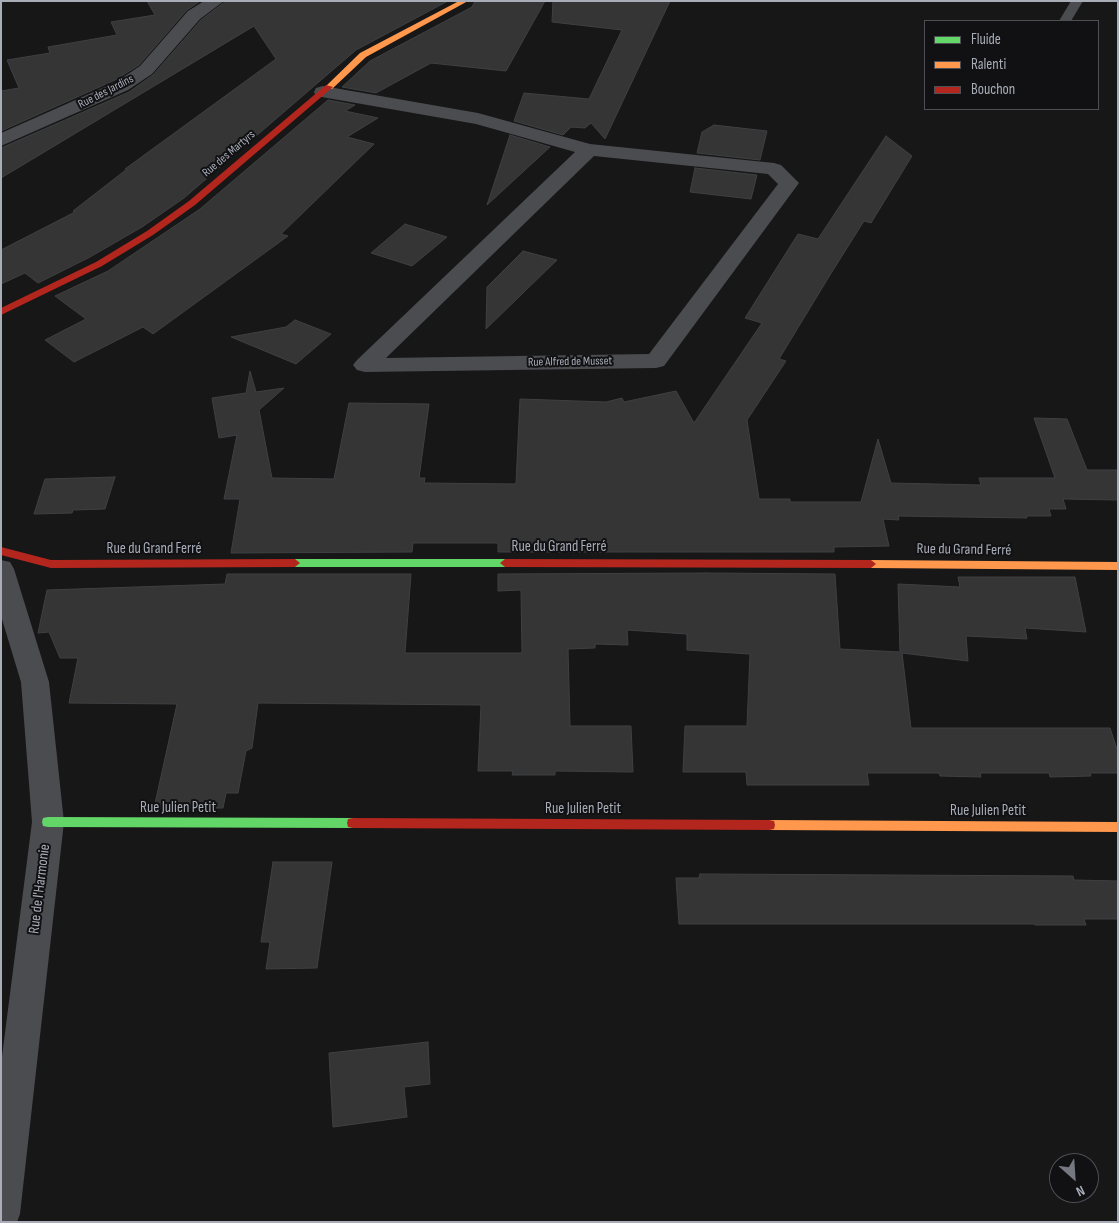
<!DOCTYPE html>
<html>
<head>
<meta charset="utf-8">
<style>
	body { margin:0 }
	#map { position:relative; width:1119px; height:1223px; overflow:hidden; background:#171717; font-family:"Sofia Sans Condensed",sans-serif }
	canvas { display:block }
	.frame { position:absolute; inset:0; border:2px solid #a8adb8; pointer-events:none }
	.legend { position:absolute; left:924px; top:20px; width:175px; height:90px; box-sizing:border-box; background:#111113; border:1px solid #4d4f55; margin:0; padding:6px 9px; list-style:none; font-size:15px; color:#a8adb8 }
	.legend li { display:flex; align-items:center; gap:10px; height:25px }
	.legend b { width:25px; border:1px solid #4d4f55 }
	.north { position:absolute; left:1049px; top:1153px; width:50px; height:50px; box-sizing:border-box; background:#111113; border:1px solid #4d4f55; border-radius:50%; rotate:154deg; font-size:14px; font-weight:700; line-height:20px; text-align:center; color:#a8adb8 }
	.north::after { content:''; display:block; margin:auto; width:18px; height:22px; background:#757880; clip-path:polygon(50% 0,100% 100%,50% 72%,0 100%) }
</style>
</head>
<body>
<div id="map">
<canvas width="1119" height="1223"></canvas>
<div class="frame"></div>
<ul class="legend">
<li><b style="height:6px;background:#63d668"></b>Fluide</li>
<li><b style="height:6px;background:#ff974d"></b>Ralenti</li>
<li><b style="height:6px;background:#b3261e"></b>Bouchon</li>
</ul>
<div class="north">N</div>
</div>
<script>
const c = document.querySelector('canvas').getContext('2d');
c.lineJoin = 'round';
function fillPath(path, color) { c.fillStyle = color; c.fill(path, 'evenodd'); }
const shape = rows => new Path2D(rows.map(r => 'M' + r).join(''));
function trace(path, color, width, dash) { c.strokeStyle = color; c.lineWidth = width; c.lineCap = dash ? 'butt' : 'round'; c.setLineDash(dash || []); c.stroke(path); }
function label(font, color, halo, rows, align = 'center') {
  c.font = font + ' "Sofia Sans Condensed",sans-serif'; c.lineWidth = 4; c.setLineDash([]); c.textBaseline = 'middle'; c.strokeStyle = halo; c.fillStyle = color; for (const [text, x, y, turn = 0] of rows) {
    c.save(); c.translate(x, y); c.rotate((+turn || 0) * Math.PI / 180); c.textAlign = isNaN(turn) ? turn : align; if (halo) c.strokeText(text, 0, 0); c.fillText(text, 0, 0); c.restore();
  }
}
const building = shape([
	[147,1,200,1,187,10,139,65,115,80,1,131,1,91,19,88,7,60,50,53,48,47,117,35,111,22,155,15,147,1],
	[226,1,448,1,356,50,184,198,142,227,90,257,38,283,25,273,1,284,1,250,75,212,73,211,127,169,125,169,276,59,254,26,1,178,1,148,129,92,153,75,201,20,226,1],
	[475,1,545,1,506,71,431,63,376,93,342,87,370,61,472,7,475,1],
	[553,1,670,1,605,139,591,123,585,128,571,127,563,135,514,121,524,93,589,99,622,30,552,22,553,1],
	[328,100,355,105,345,111,378,118,347,137,374,144,281,234,288,236,153,334,143,327,74,362,45,340,86,319,55,296,108,271,200,209,328,100],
	[714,125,767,131,760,160,697,153,702,132,714,125],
	[510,135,550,147,487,205,510,135],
	[886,136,912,156,871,223,864,221,830,275,779,359,786,361,747,420,759,499,790,499,790,502,861,502,878,439,891,483,981,485,979,478,1055,478,1034,418,1067,419,1087,470,1118,470,1118,500,1063,499,1066,509,1049,509,1051,516,1026,516,1027,518,898,516,899,520,883,519,889,546,834,547,834,552,498,552,498,543,413,543,412,552,231,553,240,499,224,499,237,435,219,438,212,398,246,393,250,371,256,392,284,388,259,410,272,478,334,479,349,403,429,404,419,478,425,478,424,483,516,484,520,399,606,402,622,398,624,402,676,391,694,423,762,323,745,318,798,234,818,239,886,136],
	[695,168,757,175,751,199,690,192,695,168],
	[405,224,447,237,412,266,371,253,405,224],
	[523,251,557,260,486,329,487,287,523,251],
	[295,320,331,334,296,364,231,337,286,327,295,320],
	[115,477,105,509,73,510,72,513,34,514,45,479,115,477],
	[706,573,835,574,840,649,900,652,898,584,960,587,958,577,1075,577,1086,632,1025,628,1027,639,966,636,968,661,902,653,911,728,1110,728,1118,752,1118,773,1090,773,1091,776,1050,777,1049,773,980,773,981,777,940,776,939,773,867,773,869,785,747,785,746,772,683,772,685,726,747,726,750,654,687,650,687,634,627,630,628,645,595,644,595,648,568,649,570,726,631,726,633,772,555,771,555,775,512,775,513,771,478,771,481,705,258,703,252,748,246,751,238,793,226,793,223,808,154,808,177,704,69,703,78,658,60,658,49,632,38,633,47,590,225,584,227,574,411,574,405,653,522,653,521,590,498,591,498,574,706,573],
	[273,862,332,862,317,968,266,969,270,942,261,942,273,862],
	[700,874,1073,876,1074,880,1118,881,1118,919,1084,919,1086,925,1035,925,1035,924,679,924,676,878,699,878,700,874],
	[428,1042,430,1084,404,1087,407,1117,333,1127,329,1053,428,1042]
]);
fillPath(building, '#353536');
trace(building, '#3f4043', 1);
fillPath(shape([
	[1071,1,1083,1,1071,21,1059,21,1071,1]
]), '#4b4c50');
fillPath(shape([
	[204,1,224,1,200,19,152,74,128,90,1,146,1,133,116,82,140,66,188,11,204,1],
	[323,86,478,113,590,144,774,163,781,165,799,183,664,366,656,368,365,372,357,370,353,365,357,360,575,152,476,124,316,96,314,92,316,88,323,86],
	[594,156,768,174,778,184,649,354,386,358,594,156],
	[1,560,10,562,14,569,49,682,64,822,20,1214,17,1222,1,1222,1,1064,32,822,21,682,1,616,1,560]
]), '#4b4c50');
fillPath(shape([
	[295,559,505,559,510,563,505,567,295,567,290,563,295,559],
	[48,817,353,818,358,819,359,823,358,827,353,828,48,827,43,826,42,822,43,818,48,817]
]), '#63d668');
fillPath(shape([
	[459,1,468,1,366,57,332,89,325,87,360,53,459,1],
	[871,560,1118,562,1118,570,871,568,866,564,871,560],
	[769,820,1118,822,1118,832,769,830,764,829,763,825,764,821,769,820]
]), '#ff974d');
fillPath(shape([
	[326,85,333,87,195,205,153,235,102,266,1,315,1,308,96,262,147,231,189,201,326,85],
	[1,547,51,560,295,559,300,563,295,567,51,568,1,555,1,547],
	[505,559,871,560,876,564,871,568,505,567,500,563,505,559],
	[353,818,769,820,774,821,775,825,774,829,769,830,353,828,348,827,347,823,348,819,353,818]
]), '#b3261e');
label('12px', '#a8adb8', '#111113', [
	["Rue des Jardins",106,92,-27],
	["Rue des Martyrs",229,154,-40],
	["Rue Alfred de Musset",570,362,-1]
]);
label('15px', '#a8adb8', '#111113', [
	["Rue du Grand Ferré",559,547],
	["Rue du Grand Ferré",154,549],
	["Rue du Grand Ferré",964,550,1],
	["Rue Julien Petit",178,808],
	["Rue Julien Petit",583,809],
	["Rue Julien Petit",988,811],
	["Rue de l'Harmonie",40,889,-83]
]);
</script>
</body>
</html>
